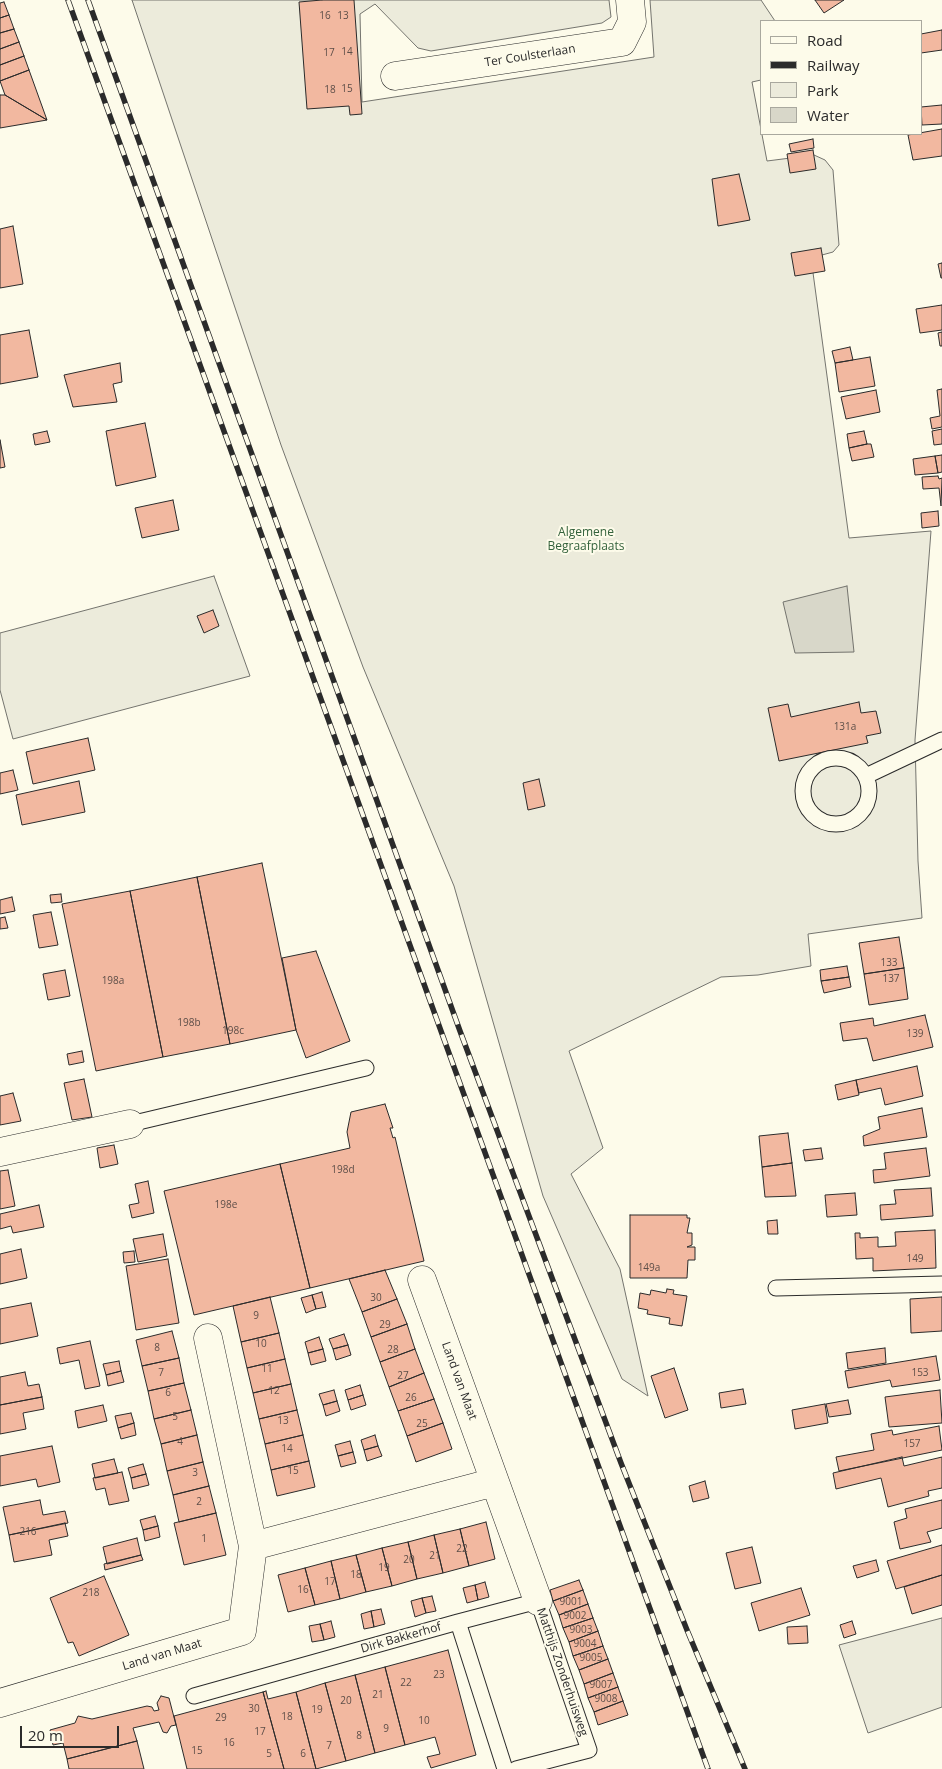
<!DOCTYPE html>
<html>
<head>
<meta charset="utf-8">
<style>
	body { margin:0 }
	#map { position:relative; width:942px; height:1769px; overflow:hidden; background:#fdfbea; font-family:"Open Sans",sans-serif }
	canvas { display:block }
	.legend { position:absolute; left:760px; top:20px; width:162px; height:115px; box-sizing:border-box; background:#fdfbea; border:1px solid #a9a89e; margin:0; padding:6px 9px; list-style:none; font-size:15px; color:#2b2b2b }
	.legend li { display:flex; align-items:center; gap:10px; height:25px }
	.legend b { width:25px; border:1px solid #a9a89e }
	.scale { position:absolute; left:20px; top:1726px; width:99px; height:22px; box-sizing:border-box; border:2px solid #2b2b2b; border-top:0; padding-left:6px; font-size:15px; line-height:18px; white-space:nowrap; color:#2b2b2b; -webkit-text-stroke:4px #fdfbea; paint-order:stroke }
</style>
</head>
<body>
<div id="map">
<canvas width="942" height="1769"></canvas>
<ul class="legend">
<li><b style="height:6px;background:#fdfbea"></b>Road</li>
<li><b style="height:6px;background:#2b2b2b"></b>Railway</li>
<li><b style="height:14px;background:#ecebdb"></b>Park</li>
<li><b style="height:14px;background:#d8d7c9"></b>Water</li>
</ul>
<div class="scale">20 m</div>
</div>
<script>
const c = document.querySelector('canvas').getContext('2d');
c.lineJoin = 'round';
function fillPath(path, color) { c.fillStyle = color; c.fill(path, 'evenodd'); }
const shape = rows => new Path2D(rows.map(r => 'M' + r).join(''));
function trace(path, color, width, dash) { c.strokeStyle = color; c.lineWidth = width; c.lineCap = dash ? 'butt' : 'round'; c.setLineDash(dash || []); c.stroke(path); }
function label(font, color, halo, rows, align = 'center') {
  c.font = font + ' "Open Sans",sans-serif'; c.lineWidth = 4; c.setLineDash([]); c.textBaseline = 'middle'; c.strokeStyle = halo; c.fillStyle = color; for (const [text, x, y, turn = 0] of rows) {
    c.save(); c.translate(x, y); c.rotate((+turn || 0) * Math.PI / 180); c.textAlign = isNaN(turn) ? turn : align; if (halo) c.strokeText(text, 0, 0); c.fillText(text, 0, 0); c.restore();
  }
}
const green = shape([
	[132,0,609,0,611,17,602,23,431,51,418,48,375,4,360,14,362,102,654,57,650,0,761,0,775,21,761,21,761,80,752,82,767,161,814,155,825,160,833,170,839,245,833,252,811,258,849,538,931,531,915,740,918,861,922,918,808,934,811,966,758,975,721,977,569,1051,603,1148,571,1174,620,1269,648,1396,622,1379,543,1196,454,886,363,667,281,445,132,0],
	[214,576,250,676,13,739,0,690,0,633,214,576],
	[942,1618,942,1707,868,1733,839,1645,942,1618]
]);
fillPath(green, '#ecebdb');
trace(green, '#74746e', 1);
const water = shape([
	[847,586,854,652,795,653,783,602,847,586]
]);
fillPath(water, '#d8d7c9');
trace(water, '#74746e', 1);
const building = shape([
	[322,0,354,0,362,114,350,115,349,106,307,109,299,2,322,0],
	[815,0,844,0,824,13,815,0],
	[4,2,9,15,0,18,0,3,4,2],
	[9,15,14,29,0,33,0,18,9,15],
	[14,29,19,42,0,49,0,33,14,29],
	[942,30,942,50,921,53,921,34,942,30],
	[19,42,24,56,0,65,0,49,19,42],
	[24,56,29,70,0,81,0,65,24,56],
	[29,70,47,120,5,95,0,81,29,70],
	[0,95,5,95,47,120,0,128,0,95],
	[942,105,942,124,922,125,921,107,942,105],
	[942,129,942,156,913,160,908,135,942,129],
	[813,139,814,148,791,152,789,144,813,139],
	[813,150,816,169,790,173,787,154,813,150],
	[739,174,750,220,718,226,712,179,739,174],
	[13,226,23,284,0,288,0,229,13,226],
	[821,248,825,271,795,276,791,253,821,248],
	[942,263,942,278,941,278,938,264,942,263],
	[942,305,942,330,920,333,916,309,942,305],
	[29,330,38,377,0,384,0,335,29,330],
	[942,332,942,346,940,346,938,333,942,332],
	[850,347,853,360,835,363,832,351,850,347],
	[870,357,875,386,839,392,835,363,870,357],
	[120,363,122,382,113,384,117,402,73,407,64,375,120,363],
	[942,389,942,427,932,429,930,418,940,416,937,390,942,389],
	[876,390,880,412,846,419,841,397,876,390],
	[145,423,156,477,116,486,106,431,145,423],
	[942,429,942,444,934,445,932,431,942,429],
	[47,431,50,442,35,445,33,434,47,431],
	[864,431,867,444,849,448,847,434,864,431],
	[0,440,5,467,0,468,0,440],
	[867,444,871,444,874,457,852,461,849,448,867,444],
	[942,455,942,472,938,473,935,456,942,455],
	[935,456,938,473,915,475,913,459,935,456],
	[938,476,939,479,942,478,941,506,939,488,923,489,922,477,938,476],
	[173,500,179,530,142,538,135,508,173,500],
	[938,511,939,526,922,528,921,513,938,511],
	[213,610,219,626,204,633,197,616,213,610],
	[859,702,861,713,876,711,881,733,866,736,868,743,779,761,768,708,788,704,791,717,859,702],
	[88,738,95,770,33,784,26,752,88,738],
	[13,770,18,790,0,794,0,773,13,770],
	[539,779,545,806,528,810,523,783,539,779],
	[79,781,85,812,22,825,16,795,79,781],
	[262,863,296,1030,230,1044,197,877,262,863],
	[197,877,230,1044,163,1057,130,891,197,877],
	[130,891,163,1057,96,1071,62,904,130,891],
	[61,894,62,902,51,903,50,895,61,894],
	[12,897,15,911,0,914,0,900,12,897],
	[51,912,58,945,39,948,33,915,51,912],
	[5,917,8,928,0,929,0,918,5,917],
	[899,937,904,968,864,974,859,943,899,937],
	[316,951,350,1041,306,1058,296,1030,282,958,316,951],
	[847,966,849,977,821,981,820,970,847,966],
	[904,968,908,999,869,1005,864,974,904,968],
	[65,970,70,996,48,1000,43,974,65,970],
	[849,977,851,987,824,993,821,981,849,977],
	[925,1015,933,1047,873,1061,867,1038,843,1041,840,1023,873,1018,874,1026,925,1015],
	[82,1051,84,1062,69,1065,67,1054,82,1051],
	[917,1066,923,1096,885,1105,881,1088,859,1093,856,1080,917,1066],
	[84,1079,92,1117,72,1120,64,1083,84,1079],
	[856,1080,859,1095,838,1100,835,1085,856,1080],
	[13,1093,21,1121,0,1125,0,1096,13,1093],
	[385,1104,393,1128,390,1128,393,1138,395,1137,424,1261,310,1288,280,1164,350,1148,347,1132,351,1112,385,1104],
	[922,1108,927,1137,864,1146,863,1136,880,1129,878,1117,922,1108],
	[788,1133,792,1163,762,1167,759,1136,788,1133],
	[114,1145,118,1164,100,1168,97,1148,114,1145],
	[821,1148,823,1159,805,1161,803,1150,821,1148],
	[926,1148,930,1176,874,1183,873,1170,886,1169,884,1153,926,1148],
	[792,1163,796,1196,765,1197,762,1167,792,1163],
	[280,1164,310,1288,194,1315,164,1191,280,1164],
	[8,1170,15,1206,0,1209,0,1171,8,1170],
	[148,1181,154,1213,132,1218,129,1205,139,1203,135,1184,148,1181],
	[931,1188,933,1216,881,1220,880,1205,896,1204,894,1190,931,1188],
	[855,1193,857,1215,827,1217,825,1195,855,1193],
	[39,1205,44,1227,13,1233,11,1226,0,1229,0,1214,39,1205],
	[630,1215,687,1215,687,1218,690,1218,687,1233,692,1233,692,1245,687,1247,695,1247,695,1260,688,1260,687,1278,630,1278,630,1215],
	[777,1220,778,1234,768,1234,767,1221,777,1220],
	[935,1230,936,1268,873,1271,873,1258,856,1259,855,1233,860,1233,860,1238,878,1237,878,1247,896,1246,895,1232,935,1230],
	[163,1234,167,1256,138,1262,133,1239,163,1234],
	[21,1249,27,1278,0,1284,0,1254,21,1249],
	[134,1251,135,1262,124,1263,123,1252,134,1251],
	[168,1259,179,1323,136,1330,126,1266,168,1259],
	[385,1270,397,1299,362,1312,349,1279,385,1270],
	[667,1289,674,1290,673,1294,687,1296,682,1326,669,1324,670,1318,647,1314,648,1310,638,1308,640,1293,650,1295,651,1290,666,1293,667,1289],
	[322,1292,326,1307,316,1309,312,1295,322,1292],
	[312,1295,316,1309,306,1313,301,1298,312,1295],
	[270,1297,279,1333,241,1342,233,1306,270,1297],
	[942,1297,942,1331,911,1333,910,1299,942,1297],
	[397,1299,407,1324,371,1337,362,1312,397,1299],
	[31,1303,38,1336,0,1344,0,1309,31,1303],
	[407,1324,415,1349,380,1362,371,1337,407,1324],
	[172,1331,179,1358,142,1366,136,1340,172,1331],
	[279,1333,285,1359,247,1368,241,1342,279,1333],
	[344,1334,348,1345,333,1349,329,1339,344,1334],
	[319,1337,323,1349,308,1353,305,1342,319,1337],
	[90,1341,100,1386,85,1389,79,1360,60,1364,57,1348,90,1341],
	[348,1345,351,1355,336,1360,333,1349,348,1345],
	[885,1348,886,1363,848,1369,846,1353,885,1348],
	[323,1349,326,1361,311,1365,308,1353,323,1349],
	[415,1349,424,1373,389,1387,380,1362,415,1349],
	[936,1356,940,1380,892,1387,890,1380,848,1388,845,1371,936,1356],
	[179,1358,184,1383,148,1391,142,1366,179,1358],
	[285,1359,291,1384,253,1393,247,1368,285,1359],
	[119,1361,121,1371,106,1375,103,1364,119,1361],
	[674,1368,688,1410,665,1418,651,1376,674,1368],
	[121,1371,124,1382,108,1386,106,1375,121,1371],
	[25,1372,28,1386,39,1384,42,1397,0,1405,0,1377,25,1372],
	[424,1373,434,1399,398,1411,389,1387,424,1373],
	[184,1383,191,1410,154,1419,148,1391,184,1383],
	[291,1384,297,1410,259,1419,253,1393,291,1384],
	[360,1385,363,1395,348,1400,345,1390,360,1385],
	[743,1389,746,1404,721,1408,719,1393,743,1389],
	[334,1390,337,1401,323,1405,319,1394,334,1390],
	[940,1390,942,1423,889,1427,885,1397,940,1390],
	[363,1395,366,1405,351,1410,348,1400,363,1395],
	[42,1397,44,1409,23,1413,26,1429,0,1434,0,1405,42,1397],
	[434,1399,443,1423,407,1436,398,1411,434,1399],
	[848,1400,851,1414,829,1417,826,1404,848,1400],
	[337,1401,340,1411,326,1416,323,1405,337,1401],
	[825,1404,828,1423,795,1429,792,1410,825,1404],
	[103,1405,107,1421,78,1428,75,1411,103,1405],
	[191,1410,197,1435,161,1444,154,1419,191,1410],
	[297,1410,303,1435,265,1444,259,1419,297,1410],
	[131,1413,134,1423,118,1428,115,1416,131,1413],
	[134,1423,136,1435,121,1439,118,1428,134,1423],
	[443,1423,452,1449,416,1462,407,1436,443,1423],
	[939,1426,942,1450,839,1471,836,1457,874,1450,871,1434,892,1430,893,1435,939,1426],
	[197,1435,203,1462,167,1471,161,1444,197,1435],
	[303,1435,309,1461,271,1470,265,1444,303,1435],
	[375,1435,378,1446,364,1450,361,1440,375,1435],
	[350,1441,353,1452,338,1456,335,1445,350,1441],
	[52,1446,60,1482,38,1487,36,1479,0,1486,0,1456,52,1446],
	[378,1446,382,1456,367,1461,364,1450,378,1446],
	[353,1452,356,1463,341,1467,338,1456,353,1452],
	[902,1457,904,1466,942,1457,942,1488,928,1491,929,1496,888,1507,881,1478,836,1489,833,1473,902,1457],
	[114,1459,118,1473,95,1478,92,1464,114,1459],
	[309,1461,315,1487,277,1496,271,1470,309,1461],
	[203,1462,209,1486,173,1495,167,1471,203,1462],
	[143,1464,146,1474,131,1478,128,1468,143,1464],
	[122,1472,129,1501,109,1505,105,1488,96,1490,93,1478,122,1472],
	[146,1474,149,1485,133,1489,131,1478,146,1474],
	[705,1481,709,1498,693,1502,689,1486,705,1481],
	[209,1486,216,1513,179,1522,173,1495,209,1486],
	[40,1500,43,1515,65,1511,68,1523,9,1535,3,1507,40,1500],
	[942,1500,942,1528,927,1532,931,1542,900,1549,894,1522,907,1518,905,1509,942,1500],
	[216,1513,226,1555,184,1565,174,1523,216,1513],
	[155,1516,158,1526,143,1530,140,1520,155,1516],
	[486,1522,495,1559,469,1566,460,1529,486,1522],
	[65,1523,68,1536,49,1540,52,1555,14,1562,9,1535,65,1523],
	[158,1526,160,1537,145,1541,143,1530,158,1526],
	[460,1529,469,1566,443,1573,434,1535,460,1529],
	[434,1535,443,1573,417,1579,408,1542,434,1535],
	[137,1538,141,1555,107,1564,103,1547,137,1538],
	[408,1542,417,1579,392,1586,382,1548,408,1542],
	[942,1545,942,1575,896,1589,887,1561,942,1545],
	[752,1547,761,1583,735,1589,726,1553,752,1547],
	[382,1548,392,1586,366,1592,356,1555,382,1548],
	[141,1555,143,1560,105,1570,104,1564,141,1555],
	[356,1555,366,1592,340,1599,331,1561,356,1555],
	[876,1560,879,1571,857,1578,853,1566,876,1560],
	[331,1561,340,1599,315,1605,305,1568,331,1561],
	[305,1568,315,1605,288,1612,278,1575,305,1568],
	[942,1575,942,1605,912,1614,904,1587,942,1575],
	[104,1576,129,1635,79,1656,73,1642,68,1643,50,1598,104,1576],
	[579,1580,583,1590,553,1601,550,1590,579,1580],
	[485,1582,489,1597,478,1600,475,1585,485,1582],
	[475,1585,478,1600,467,1603,463,1588,475,1585],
	[801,1588,810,1615,759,1631,751,1603,801,1588],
	[583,1590,588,1604,559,1615,553,1601,583,1590],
	[432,1596,436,1611,426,1613,422,1598,432,1596],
	[422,1598,426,1613,415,1617,411,1601,422,1598],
	[588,1604,593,1618,563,1628,559,1615,588,1604],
	[381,1609,385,1624,374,1627,371,1611,381,1609],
	[371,1611,374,1627,364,1629,361,1614,371,1611],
	[593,1618,598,1631,569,1642,563,1628,593,1618],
	[331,1621,335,1637,324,1640,320,1624,331,1621],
	[852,1621,856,1634,844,1638,840,1625,852,1621],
	[320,1624,324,1640,312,1642,309,1626,320,1624],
	[807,1626,808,1643,788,1644,787,1627,807,1626],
	[598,1631,603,1646,573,1656,569,1642,598,1631],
	[603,1646,608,1659,579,1670,573,1656,603,1646],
	[448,1650,476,1755,431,1768,427,1757,440,1754,435,1737,405,1745,385,1667,448,1650],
	[608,1659,613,1673,584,1684,579,1670,608,1659],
	[385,1667,405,1745,375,1753,355,1675,385,1667],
	[613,1673,618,1687,588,1698,584,1684,613,1673],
	[355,1675,375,1753,346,1761,325,1683,355,1675],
	[325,1683,346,1761,316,1769,296,1692,325,1683],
	[618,1687,623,1701,594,1712,588,1698,618,1687],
	[266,1691,268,1699,296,1692,316,1769,284,1769,263,1692,266,1691],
	[263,1692,284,1769,187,1769,174,1716,263,1692],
	[161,1696,169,1698,176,1725,171,1726,167,1733,163,1732,159,1722,133,1728,137,1741,67,1759,63,1743,53,1745,50,1730,75,1723,78,1716,92,1719,147,1706,152,1707,154,1711,159,1710,157,1703,161,1696],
	[623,1701,628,1715,598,1725,594,1712,623,1701],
	[137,1741,144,1769,69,1769,67,1759,137,1741]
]);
fillPath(building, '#f2b8a0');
trace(building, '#2b2b2b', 1);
const lane = shape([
	'803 791a33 33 0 1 1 66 0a33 33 0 1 1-66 0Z',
	[866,776,942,740],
	[130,1124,366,1068],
	[776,1288,942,1284],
	[458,1622,538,1601,589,1750,516,1769],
	[194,1696,458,1622,505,1769]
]);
const street = shape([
	[395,76,622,42,632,22,630,0],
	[0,1152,130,1124],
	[422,1280,538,1601],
	[253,1546,495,1482],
	[0,1703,242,1631,253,1546,208,1338]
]);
trace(lane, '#2b2b2b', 17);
trace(street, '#2b2b2b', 29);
trace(lane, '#fdfbea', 15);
trace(street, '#fdfbea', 28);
const rail = shape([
	[68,0,708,1769],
	[88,0,460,1031,621,1463,687,1630,745,1769]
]);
trace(rail, '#2b2b2b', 5.5);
trace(rail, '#fdfbea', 4, [11]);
label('10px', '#5d4e48', null, [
	["16",325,16],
	["13",343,16],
	["14",347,52],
	["17",329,53],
	["15",347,89],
	["18",330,90],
	["131a",845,727],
	["133",889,963],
	["137",891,979],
	["198a",113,981],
	["198b",189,1023],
	["198c",233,1031],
	["139",915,1034],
	["198d",343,1170],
	["198e",226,1205],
	["149",915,1259],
	["149a",649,1268],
	["30",376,1298],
	["9",256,1316],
	["29",385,1325],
	["10",261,1344],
	["8",157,1348],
	["28",393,1350],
	["11",267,1369],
	["7",161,1373],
	["153",920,1373],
	["27",403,1376],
	["12",274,1391],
	["6",168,1393],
	["26",411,1398],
	["5",175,1417],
	["13",283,1421],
	["25",422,1424],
	["4",180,1442],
	["157",912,1444],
	["14",287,1449],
	["15",293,1471],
	["3",195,1473],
	["2",199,1502],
	["216",28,1532],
	["1",204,1539],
	["22",462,1549],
	["21",435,1556],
	["20",409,1560],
	["19",384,1568],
	["18",356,1575],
	["17",330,1582],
	["16",303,1590],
	["218",91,1593],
	["9001",571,1602],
	["9002",575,1616],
	["9003",581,1630],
	["9004",585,1644],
	["9005",591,1658],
	["23",439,1675],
	["22",406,1683],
	["9007",601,1685],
	["21",378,1695],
	["9008",606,1699],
	["20",346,1701],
	["30",254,1709],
	["19",317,1710],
	["18",287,1717],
	["29",221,1718],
	["10",424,1721],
	["9",386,1729],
	["17",260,1732],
	["8",359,1736],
	["16",229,1743],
	["7",329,1746],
	["15",197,1751],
	["5",269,1754],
	["6",303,1754]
]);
label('12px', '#2b2b2b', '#fdfbea', [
	["Ter Coulsterlaan",530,56,-9],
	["Land van Maat",459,1381,70],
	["Dirk Bakkerhof",401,1638,-16],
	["Land van Maat",162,1655,-17],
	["Matthijs Zonderhuisweg",562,1672,71]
]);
label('12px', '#34623c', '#fdfbea', [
	["Algemene",586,533],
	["Begraafplaats",586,547]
]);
</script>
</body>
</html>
